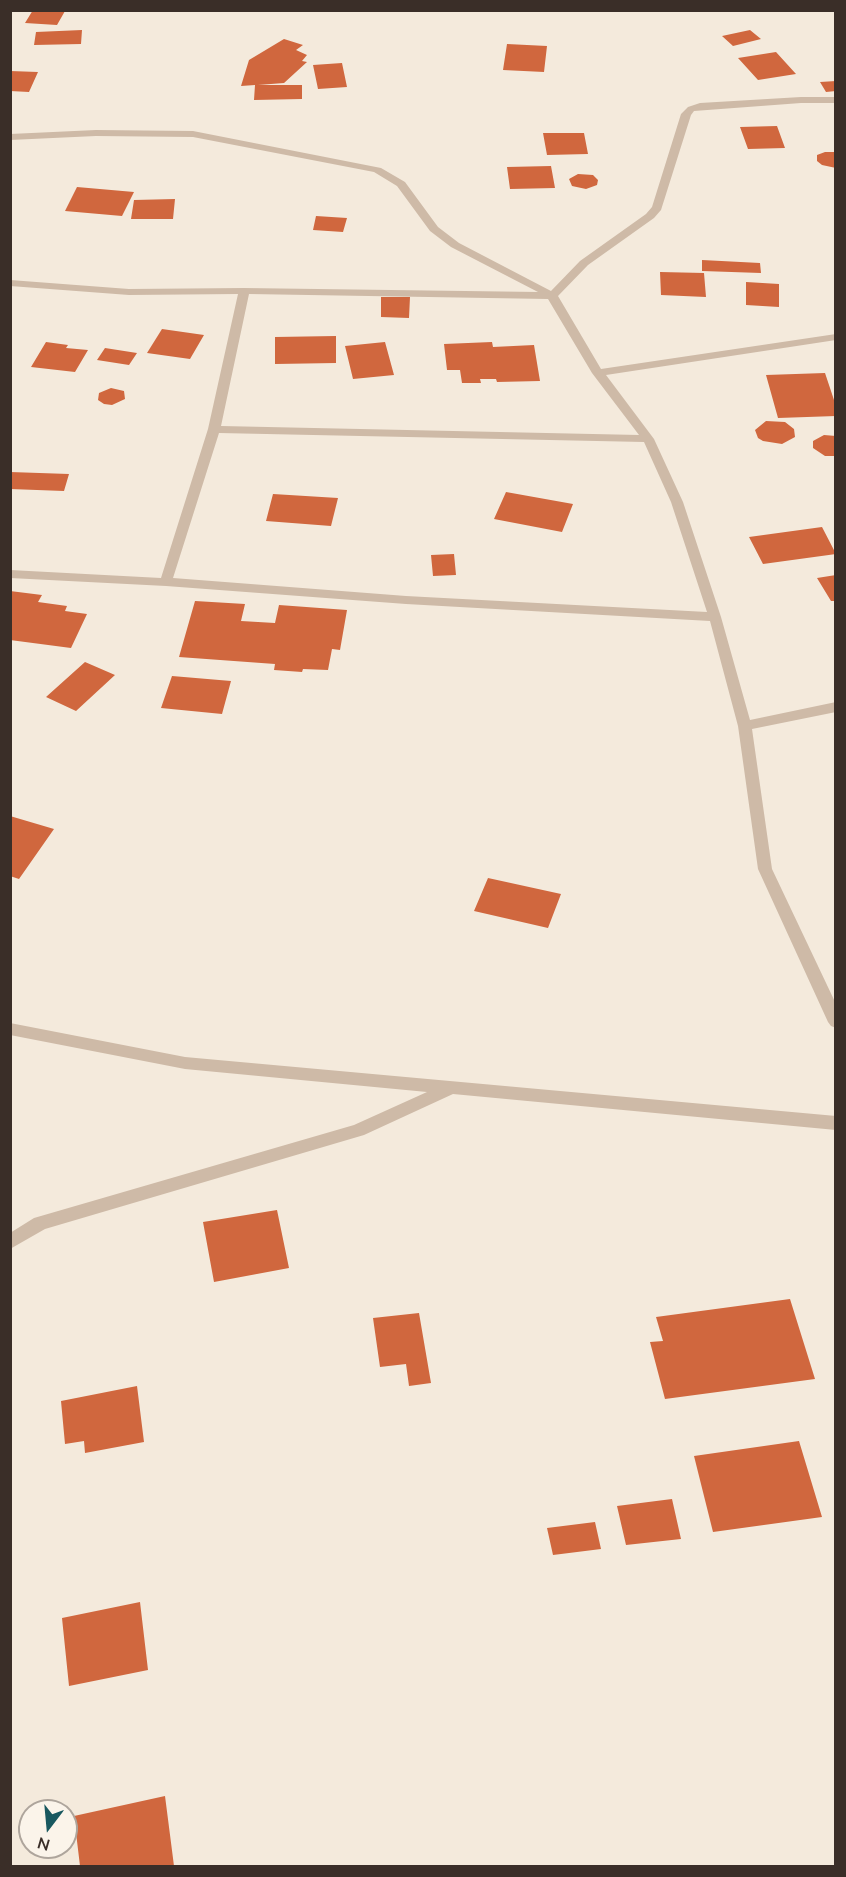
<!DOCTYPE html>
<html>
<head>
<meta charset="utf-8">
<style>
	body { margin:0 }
	#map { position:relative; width:846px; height:1877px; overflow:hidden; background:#f4eadc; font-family:Mulish,sans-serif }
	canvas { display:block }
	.frame { position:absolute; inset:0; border:12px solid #3a2e28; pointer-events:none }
	.north { position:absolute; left:18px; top:1799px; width:60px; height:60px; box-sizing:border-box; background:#fbf4ea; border:2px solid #aea59c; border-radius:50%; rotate:196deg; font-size:16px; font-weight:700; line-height:24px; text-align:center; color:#3a2e28 }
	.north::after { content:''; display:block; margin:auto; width:21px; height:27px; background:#19585f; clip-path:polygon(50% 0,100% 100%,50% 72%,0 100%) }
</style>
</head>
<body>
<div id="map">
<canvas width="846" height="1877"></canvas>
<div class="frame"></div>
<div class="north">N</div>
</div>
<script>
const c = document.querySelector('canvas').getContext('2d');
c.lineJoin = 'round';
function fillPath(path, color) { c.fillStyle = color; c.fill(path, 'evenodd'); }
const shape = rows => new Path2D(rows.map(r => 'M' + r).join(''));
fillPath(shape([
	[33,10,60,10,65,11,57,25,25,23],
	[82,30,81,44,34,45,36,32],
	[750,30,761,39,733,46,722,36],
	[284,39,303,45,296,50,307,55,302,61,307,62,284,83,258,85,302,85,302,99,254,100,255,85,241,86,249,60],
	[507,44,547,46,544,72,503,70],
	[776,52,796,74,758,80,738,58],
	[342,63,347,87,318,89,313,65],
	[10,71,38,72,29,92,10,91],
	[836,81,836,91,826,92,820,82],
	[777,126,785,148,748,149,740,127],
	[543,133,584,133,588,154,547,155],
	[825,152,836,152,836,168,822,165,817,161,817,155],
	[551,166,555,188,510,189,507,167],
	[578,174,593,175,598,180,597,185,586,189,572,186,569,179],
	[77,187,134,192,122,216,65,211],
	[175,199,173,219,131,219,134,200],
	[316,216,347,218,343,232,313,230],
	[702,260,760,263,761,273,702,271],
	[660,272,704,273,706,297,661,295],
	[746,282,779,284,779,307,746,305],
	[381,297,410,297,409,318,381,317],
	[162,329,204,335,190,359,147,353],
	[336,336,336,363,275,364,275,337],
	[46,342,68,345,66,348,88,350,75,372,31,367],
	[385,342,394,375,353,379,345,346],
	[492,342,493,347,534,345,540,381,497,382,496,379,480,379,481,383,462,383,460,370,447,370,444,344],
	[105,348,137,353,129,365,97,360],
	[825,373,836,406,836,416,778,418,766,375],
	[111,388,124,391,125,399,112,405,104,404,98,400,99,393],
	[766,421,785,422,794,429,795,437,782,444,763,441,758,438,755,430],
	[824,435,836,436,836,456,825,456,813,448,813,441],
	[10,472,69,474,64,491,10,489],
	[506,492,573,504,562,532,494,519],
	[273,494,338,498,331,526,266,521],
	[822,527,836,554,763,564,749,537],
	[454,554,456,575,433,576,431,555],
	[836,575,836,601,831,601,817,578],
	[10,591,42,595,38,602,67,606,65,611,87,614,71,648,10,640],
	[195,601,245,604,241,621,275,623,279,605,347,610,340,650,332,649,328,670,303,669,302,672,274,670,275,664,179,657],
	[85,662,115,675,76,711,46,697],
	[172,676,231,681,222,714,161,708],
	[10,816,54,829,19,879,10,876],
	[488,878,561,894,548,928,474,911],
	[277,1210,289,1268,214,1282,203,1222],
	[790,1299,815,1379,665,1399,650,1342,663,1341,656,1317],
	[419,1313,431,1383,409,1386,406,1364,380,1367,373,1318],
	[137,1386,144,1442,85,1453,84,1441,65,1444,61,1401],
	[799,1441,822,1517,713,1532,694,1456],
	[672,1499,681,1539,626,1545,617,1506],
	[595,1522,601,1549,553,1555,547,1528],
	[140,1602,148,1670,69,1686,62,1618],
	[165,1796,174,1866,97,1866,97,1865,80,1866,74,1816]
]), '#d0673e');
fillPath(shape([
	[801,97,836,97,836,103,801,103,694,111,691,115,661,210,654,218,588,265,558,296,601,369,836,334,836,340,606,375,654,439,683,502,721,617,750,720,836,702,836,712,752,729,772,869,836,1004,836,1028,831,1026,828,1022,758,869,738,726,710,621,406,604,166,586,10,578,10,570,161,578,208,429,238,294,129,295,10,286,10,280,129,289,244,288,538,292,451,247,430,231,397,186,374,172,193,137,96,136,10,140,10,134,96,130,193,131,381,168,405,182,438,227,459,243,551,291,580,261,646,214,652,207,681,114,688,107,700,103,801,97],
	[249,294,548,299,592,373,639,435,221,426,249,294],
	[219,433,644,442,671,502,707,612,406,596,173,578,219,433],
	[10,1023,185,1057,836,1116,836,1130,453,1094,364,1135,45,1229,10,1249,10,1233,34,1218,354,1125,427,1092,185,1069,10,1035,10,1023]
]), '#cebaa7');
</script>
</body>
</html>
